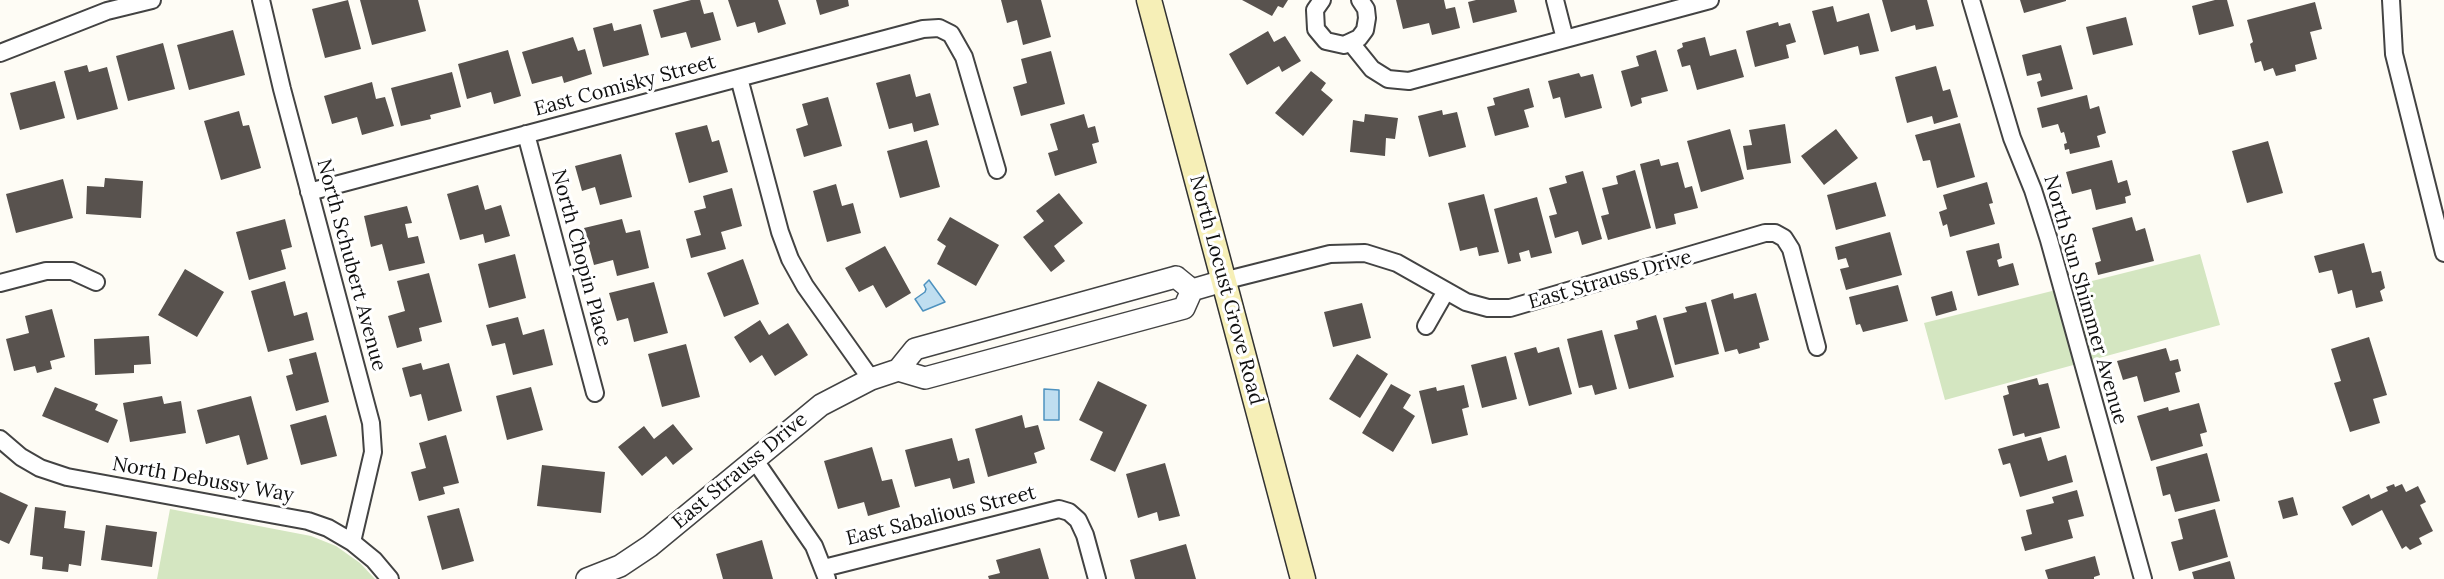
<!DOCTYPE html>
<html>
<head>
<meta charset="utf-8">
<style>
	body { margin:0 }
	canvas { display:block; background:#fefcf5 }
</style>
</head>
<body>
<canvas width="2444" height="579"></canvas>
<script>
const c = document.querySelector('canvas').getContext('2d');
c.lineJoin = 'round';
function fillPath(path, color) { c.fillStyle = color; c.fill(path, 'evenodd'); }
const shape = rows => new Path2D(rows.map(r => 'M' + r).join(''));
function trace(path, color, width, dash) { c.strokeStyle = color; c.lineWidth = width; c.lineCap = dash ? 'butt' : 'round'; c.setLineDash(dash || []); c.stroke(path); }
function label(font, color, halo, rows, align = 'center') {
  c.font = font + ' Lora,serif'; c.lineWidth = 6; c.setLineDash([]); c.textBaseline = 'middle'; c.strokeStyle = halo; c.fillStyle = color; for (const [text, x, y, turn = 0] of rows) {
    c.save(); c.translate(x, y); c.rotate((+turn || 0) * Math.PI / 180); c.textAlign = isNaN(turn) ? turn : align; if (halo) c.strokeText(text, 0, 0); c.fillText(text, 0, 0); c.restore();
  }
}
fillPath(shape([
	[2200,254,2220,325,1945,400,1924,323],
	[170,509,311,536,336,546,360,563,375,579,157,579]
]), '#d4e6c1');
const water = shape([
	[929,280,945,302,923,311,915,299,925,292,926,289,924,285,929,280],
	[1044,389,1059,390,1059,420,1044,420,1044,389]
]);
fillPath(water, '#bfdef0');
trace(water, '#4e92bf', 1.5);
fillPath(shape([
	[348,0,361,49,325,58,312,9],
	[360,0,418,0,426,31,372,45],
	[691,0,700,0,704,14,713,12,721,40,691,48,686,32,661,38,653,10],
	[728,0,778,0,786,24,758,33,755,22,737,27],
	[816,0,848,0,849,6,820,15],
	[1001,0,1041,0,1051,37,1023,45,1017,20,1007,23],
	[1242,0,1288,0,1283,8,1278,6,1272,16],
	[1396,0,1444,0,1446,9,1455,7,1460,28,1432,35,1429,23,1403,29],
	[1476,0,1514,0,1517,12,1473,23,1468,2],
	[1882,0,1927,0,1934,26,1916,30,1915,25,1891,32],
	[2020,0,2066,0,2066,1,2024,13],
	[2215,0,2227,0,2234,26,2199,35,2192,6],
	[2315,2,2322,29,2310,32,2317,59,2295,65,2296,71,2276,76,2273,68,2264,71,2261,61,2255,63,2250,44,2253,42,2247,20],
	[1833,6,1837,22,1869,13,1879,51,1860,55,1858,46,1824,55,1812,11],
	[2126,17,2133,45,2093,55,2086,27],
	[1778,22,1779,26,1790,23,1796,42,1786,45,1789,58,1755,67,1746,31],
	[612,23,614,31,641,24,649,55,603,67,593,28],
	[233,30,245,75,189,90,177,45],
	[1268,31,1274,42,1285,36,1301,61,1282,72,1279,66,1247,85,1229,54],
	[573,37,578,51,585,49,592,74,564,83,562,76,532,84,522,52],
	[1705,37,1710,56,1736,49,1744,77,1697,90,1690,65,1682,67,1677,50,1683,47,1682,43],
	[163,43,175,89,128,101,116,56],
	[2061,45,2073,89,2041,97,2037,82,2042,80,2040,73,2027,76,2022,55],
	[508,50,521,96,494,104,491,92,467,99,458,64],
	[1656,50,1668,91,1641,98,1642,103,1631,107,1621,71,1639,66,1636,56],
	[1051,51,1065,104,1021,116,1013,87,1027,83,1021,59],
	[87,65,89,72,107,67,118,109,77,120,64,71],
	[1936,66,1943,91,1950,89,1958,117,1934,124,1932,116,1907,123,1895,77],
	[1311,71,1326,83,1321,90,1333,100,1303,136,1275,113],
	[452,72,461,107,430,115,431,119,401,126,391,88],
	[1579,73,1581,77,1593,74,1602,108,1565,118,1560,97,1553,99,1548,81],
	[910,74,916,97,930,93,939,125,914,132,912,123,889,129,876,83],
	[55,81,65,118,20,130,10,93],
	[372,82,376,99,385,97,394,126,362,135,357,117,332,124,324,96],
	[1529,88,1534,107,1524,110,1529,127,1495,136,1487,107,1495,105,1493,98],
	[2087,95,2090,109,2099,106,2106,133,2097,136,2100,147,2070,154,2069,149,2065,150,2064,144,2067,143,2064,132,2061,133,2058,124,2042,128,2037,108],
	[828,97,842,146,804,157,796,129,808,125,802,104],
	[1442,110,1443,115,1457,112,1466,147,1429,157,1418,116],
	[239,111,243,126,249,125,261,168,221,180,204,121],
	[1084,114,1088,128,1095,126,1099,142,1092,144,1097,163,1055,176,1048,153,1058,150,1050,124],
	[1365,114,1398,118,1395,139,1386,138,1385,156,1350,152,1353,120,1364,122],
	[1960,123,1975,177,1937,188,1930,160,1923,161,1915,135],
	[1785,124,1791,163,1747,170,1743,146,1752,145,1749,130],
	[707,125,712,142,719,140,728,172,689,183,675,133],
	[1730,129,1744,179,1701,192,1687,141],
	[1836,129,1858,158,1824,185,1801,156],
	[927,140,940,187,900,198,887,151],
	[2268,141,2283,193,2247,203,2232,151],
	[621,154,632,197,600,205,595,187,582,191,575,166],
	[1659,159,1661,166,1678,162,1685,188,1692,186,1698,208,1674,214,1676,224,1656,229,1640,164],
	[2112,160,2118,183,2127,180,2131,195,2125,197,2126,203,2096,210,2091,189,2072,194,2066,172],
	[1635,170,1651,228,1608,240,1601,216,1609,214,1602,188,1618,184,1616,176],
	[1583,171,1602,239,1582,245,1578,231,1555,238,1549,216,1557,214,1549,188,1567,183,1565,176],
	[105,178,143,181,141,218,86,214,87,186,104,187],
	[63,179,73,218,16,233,6,194],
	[1876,182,1886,216,1836,230,1827,195],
	[1987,182,1993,203,1989,204,1995,224,1950,237,1947,224,1943,226,1939,212,1947,209,1943,195],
	[836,184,842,206,853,203,861,233,827,242,813,191],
	[478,185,485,210,501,205,510,236,485,243,483,234,460,240,447,194],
	[732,188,742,226,721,232,726,249,691,258,686,239,701,235,694,211,706,208,703,196],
	[1059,193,1083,223,1054,246,1065,261,1051,272,1023,237,1044,221,1036,211],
	[1484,194,1499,252,1479,256,1477,247,1460,251,1448,203],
	[1537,197,1552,253,1531,258,1529,250,1519,253,1521,261,1508,264,1494,209],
	[407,206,412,223,405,224,408,238,418,236,425,263,389,271,382,244,371,247,364,216],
	[950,217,999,245,976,286,937,264,946,246,937,240],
	[2132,217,2136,231,2145,228,2154,261,2098,275,2095,263,2101,261,2092,228],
	[285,219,292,247,281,250,286,269,249,280,236,232],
	[622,219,626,233,640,230,649,268,617,276,613,260,594,265,584,228],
	[1890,232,1902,275,1846,290,1840,269,1849,267,1846,258,1838,260,1835,247],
	[1999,243,2002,258,1997,260,1999,267,2013,263,2019,285,1978,296,1966,251],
	[2364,243,2372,273,2381,271,2385,288,2380,291,2383,301,2356,308,2352,290,2338,294,2332,270,2319,273,2314,256],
	[885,246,911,293,886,308,873,285,859,292,845,268],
	[515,254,526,298,489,308,478,264],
	[743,259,759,304,724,317,707,273],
	[185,269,224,292,197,337,158,315],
	[429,273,442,322,419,328,422,341,397,348,388,316,405,311,397,281],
	[285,281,294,316,307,312,314,340,268,352,251,291],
	[654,282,668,333,634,342,628,318,617,321,609,293],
	[1898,285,1908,321,1863,332,1860,324,1856,325,1849,297],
	[1952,291,1957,310,1936,316,1931,297],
	[1733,293,1734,299,1756,293,1769,340,1759,343,1760,348,1739,354,1737,349,1725,352,1711,300],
	[1706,302,1719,354,1675,365,1663,318,1687,312,1685,307],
	[1362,303,1371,338,1333,347,1324,312],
	[52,309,65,357,50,361,52,369,37,373,35,366,14,371,6,339,29,333,25,316],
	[1656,315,1674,377,1629,389,1614,335,1638,329,1636,321],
	[518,317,523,335,544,329,553,365,513,375,505,343,492,346,486,325],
	[760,320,769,335,788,323,808,355,775,376,762,355,750,363,734,337],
	[1602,330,1617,389,1595,395,1592,385,1579,388,1567,339],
	[149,336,151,364,134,365,134,373,95,375,94,339],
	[2369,337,2387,395,2373,399,2380,423,2350,432,2334,383,2341,381,2331,349],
	[686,344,700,397,662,407,648,354],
	[1536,347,1538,353,1559,347,1572,394,1529,406,1514,353],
	[2166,348,2170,361,2178,359,2181,371,2175,373,2180,392,2144,402,2137,376,2123,380,2117,361],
	[316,352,329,402,296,411,286,376,293,374,289,359],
	[1357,354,1388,374,1360,418,1329,399],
	[1506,356,1517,399,1482,408,1471,365],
	[421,363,423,370,449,363,462,411,428,421,421,394,410,397,402,368],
	[2037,378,2039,385,2048,383,2060,428,2025,437,2024,433,2013,436,2003,396,2009,394,2007,386],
	[1098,381,1147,405,1115,472,1090,460,1103,432,1079,420],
	[1391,384,1411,395,1403,408,1415,416,1393,452,1362,433],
	[1464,385,1469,407,1462,409,1468,435,1432,444,1419,391,1436,387,1437,391],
	[55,387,98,404,95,410,118,420,108,443,42,416],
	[531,387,543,430,507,440,496,396],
	[162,396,164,404,181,401,186,433,130,442,123,403],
	[251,396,268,459,247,465,239,435,206,444,197,410],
	[2199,403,2207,432,2200,434,2203,446,2151,461,2137,416,2168,407,2169,411],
	[326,415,337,456,301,465,290,425],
	[1022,415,1025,428,1038,425,1045,449,1034,453,1037,463,988,477,975,429],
	[673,424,693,449,673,465,666,456,642,476,618,447,644,426,654,439],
	[446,435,459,483,443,487,445,494,419,501,411,472,426,468,419,443],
	[2041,437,2048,461,2066,455,2073,482,2020,497,2010,463,2003,465,1998,449],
	[952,438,958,461,969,458,975,483,953,489,950,478,915,487,905,450],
	[872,447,882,481,892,479,900,507,868,516,864,502,838,509,824,461],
	[2207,453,2220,501,2175,512,2170,494,2163,496,2156,467],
	[1165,463,1180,516,1159,521,1157,512,1138,518,1126,474],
	[542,465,605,472,601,513,537,506],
	[2394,484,2395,487,2402,484,2406,492,2418,486,2426,502,2420,505,2433,531,2419,538,2422,544,2410,550,2406,546,2402,549,2382,510,2352,526,2342,507,2369,494,2371,499,2388,491,2386,487],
	[2077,490,2084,516,2068,520,2073,538,2025,551,2021,537,2032,534,2026,510,2054,503,2052,497],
	[0,492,28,505,9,544,0,540],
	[2293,497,2298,515,2283,519,2278,501],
	[35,507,66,511,64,528,85,531,81,566,69,564,68,572,42,569,43,557,30,555],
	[459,508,474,561,442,570,427,516],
	[2215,509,2228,557,2179,571,2171,542,2183,539,2178,519],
	[106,525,157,532,152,567,101,560],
	[762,540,773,579,723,579,716,554],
	[1186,544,1196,579,1135,579,1130,560],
	[1040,548,1049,579,989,579,988,576,1000,573,996,560],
	[2095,556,2100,575,2094,577,2094,579,2048,579,2045,570],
	[2230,561,2235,579,2194,579,2192,572]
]), '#58524e');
const minor = shape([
	[261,0,282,89,371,423,373,452,352,542],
	[1322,0,1315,10,1316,29,1326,41,1344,45,1359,38,1365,30,1367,18,1366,9,1360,0],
	[1555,0,1565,39],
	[1971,0,2012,138,2033,190,2049,240,2143,579],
	[2391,0,2394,54,2444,253],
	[1351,43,1372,69,1388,79,1409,81,1710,0],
	[0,53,107,11,152,0],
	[739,78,780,232,790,259,805,286,871,379],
	[526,134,595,393],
	[309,192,923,29,939,28,951,34,964,57,997,170],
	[1223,281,1330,254,1365,253,1397,263,1466,302,1488,308,1510,308,1765,233,1775,233,1784,238,1791,249,1817,347],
	[0,283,46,271,72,271,96,282],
	[1426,326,1446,291],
	[0,439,21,457,40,468,67,477,308,521,328,528,352,542,374,560,390,579],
	[754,459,814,546,827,579],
	[824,568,1059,509,1069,512,1078,520,1085,535,1097,579]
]);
const tertiary = shape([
	[1176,277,1192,290,1184,308,925,378,898,370,915,349,1176,277],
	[1192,290,1223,281],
	[587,579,620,566,650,546,821,405,871,379,898,370]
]);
const secondary = shape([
	[1149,0,1303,579]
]);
trace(minor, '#434343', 20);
trace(tertiary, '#434343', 24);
trace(secondary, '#323232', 27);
trace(minor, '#fff', 16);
trace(tertiary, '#fff', 21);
trace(secondary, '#f6efb7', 24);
label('20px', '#101010', '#fff', [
	["East Comisky Street",625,86,-15],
	["North Chopin Place",581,258,75],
	["North Schubert Avenue",351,265,75],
	["East Strauss Drive",1610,280,-16],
	["North Locust Grove Road",1226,290,75],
	["North Sun Shimmer Avenue",2085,300,74],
	["East Strauss Drive",740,471,-40],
	["North Debussy Way",203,480,10],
	["East Sabalious Street",941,516,-14]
]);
</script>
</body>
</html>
